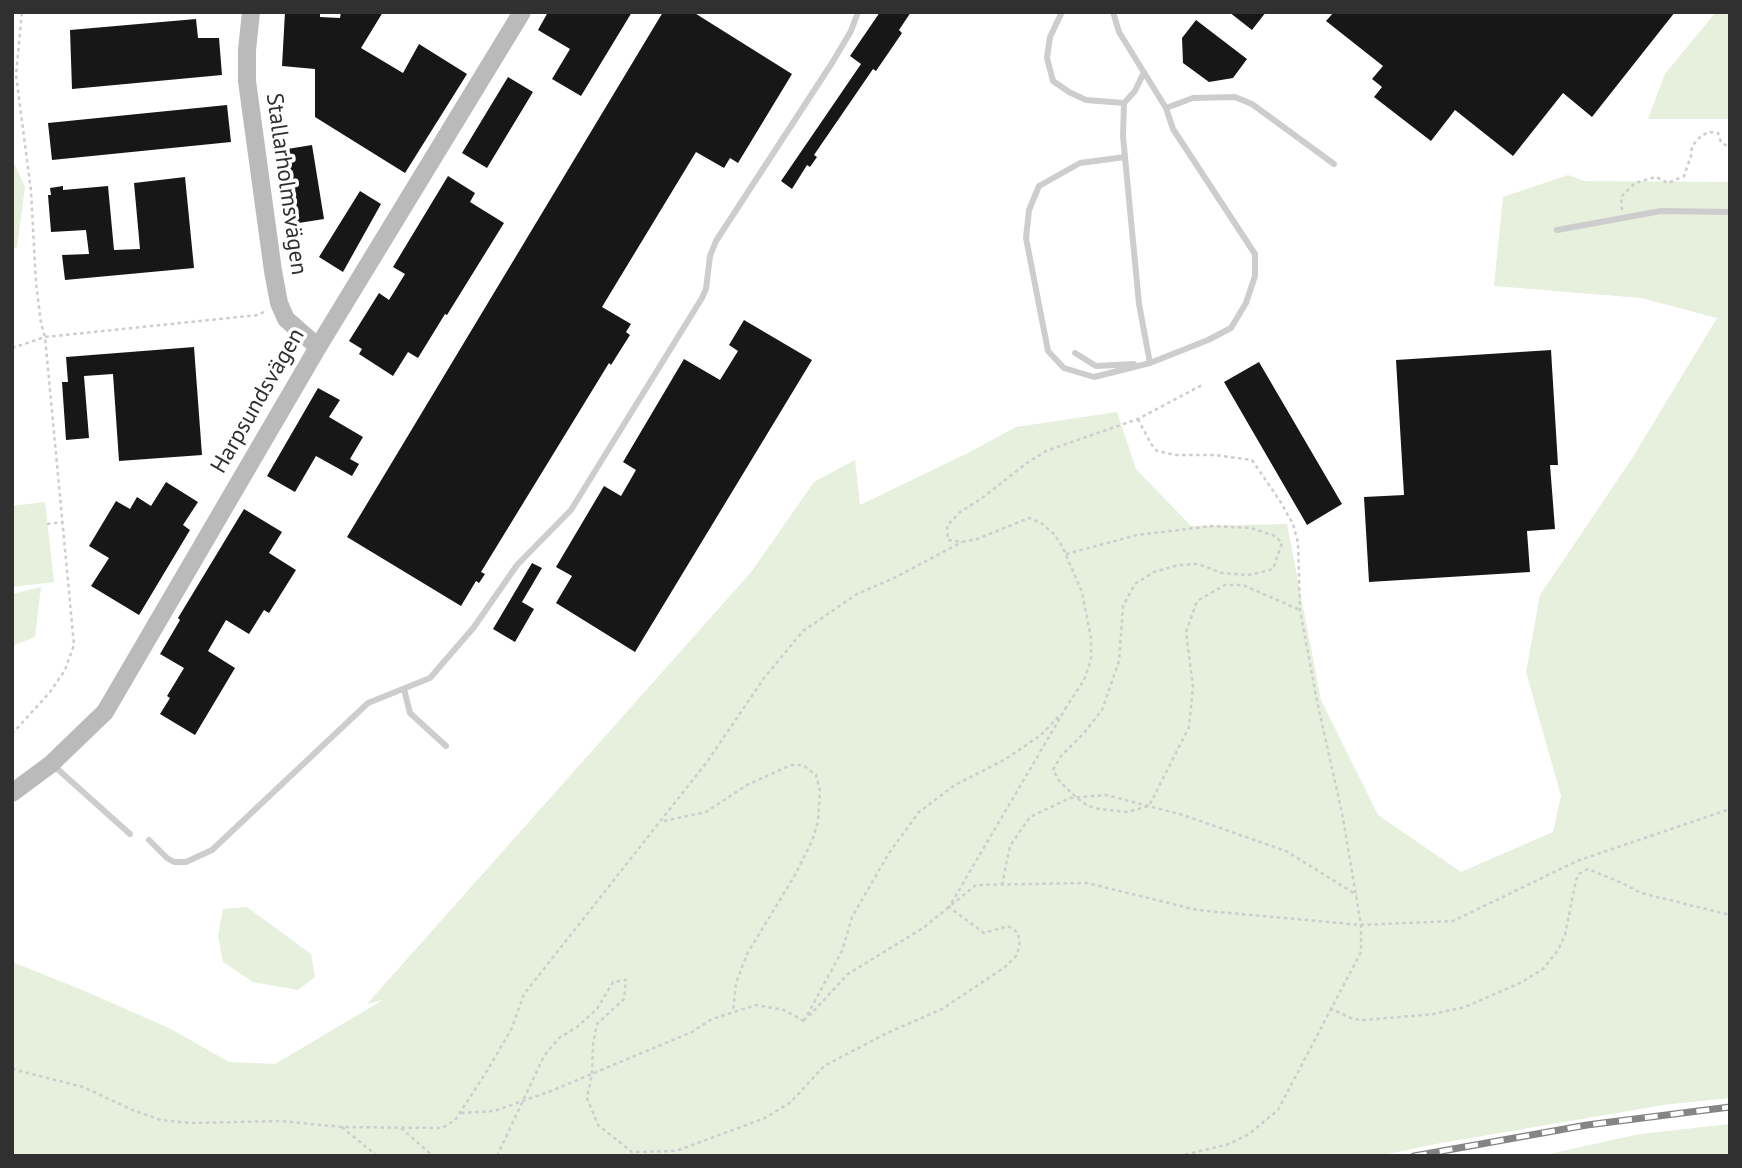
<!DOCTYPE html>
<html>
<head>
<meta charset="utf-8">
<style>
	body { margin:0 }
	#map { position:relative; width:1742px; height:1168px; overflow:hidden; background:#fff; font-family:"PT Sans",sans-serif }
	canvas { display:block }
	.frame { position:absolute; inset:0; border:14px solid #303030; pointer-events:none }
</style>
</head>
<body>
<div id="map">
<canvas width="1742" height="1168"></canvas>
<div class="frame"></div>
</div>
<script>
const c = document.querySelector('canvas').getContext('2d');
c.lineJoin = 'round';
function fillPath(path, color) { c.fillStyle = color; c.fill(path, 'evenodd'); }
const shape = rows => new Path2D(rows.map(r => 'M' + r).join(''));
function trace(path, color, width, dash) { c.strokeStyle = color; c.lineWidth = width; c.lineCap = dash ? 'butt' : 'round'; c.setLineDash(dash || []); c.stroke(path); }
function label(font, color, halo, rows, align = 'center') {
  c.font = font + ' "PT Sans",sans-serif'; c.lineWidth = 7; c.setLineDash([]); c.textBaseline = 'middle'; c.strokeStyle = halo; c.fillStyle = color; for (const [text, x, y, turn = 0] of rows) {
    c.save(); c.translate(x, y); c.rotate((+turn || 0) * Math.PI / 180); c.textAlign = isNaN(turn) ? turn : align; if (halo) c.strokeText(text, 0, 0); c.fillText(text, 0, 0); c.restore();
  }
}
fillPath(shape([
	[1716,12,1730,12,1730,119,1648,119,1665,74],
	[12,159,25,187,17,247,12,250],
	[1568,175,1584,181,1730,182,1730,1098,1663,1105,1430,1145,1379,1156,12,1156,12,962,80,989,169,1028,229,1062,275,1064,383,1000,367,1004,752,571,814,482,855,460,860,505,968,453,1016,427,1117,412,1136,469,1191,526,1287,524,1321,700,1378,815,1461,872,1553,832,1561,796,1526,672,1540,595,1631,460,1717,318,1641,298,1494,286,1503,197],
	[45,502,54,582,12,587,12,506],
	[41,587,35,637,12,646,12,594],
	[247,907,311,954,315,977,298,990,253,982,223,962,218,935,223,909],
	[1730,1124,1730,1156,1540,1156,1640,1134]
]), '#e7efdd');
fillPath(shape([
	[285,12,320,12,320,17,340,18,341,12,383,12,361,48,403,73,419,44,467,74,405,173,315,117,315,69,282,66],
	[548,12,632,12,581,96,552,79,570,49,538,30],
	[663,12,693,12,792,74,738,163,730,158,724,168,696,152,602,307,631,324,626,332,630,335,611,365,609,363,481,572,485,574,479,583,476,581,461,606,347,537],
	[880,12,911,12,899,30,902,33,876,71,873,69,814,155,817,157,810,167,807,165,792,189,781,181,861,64,850,56],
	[1229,12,1266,12,1252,30],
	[1334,12,1675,12,1592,117,1563,93,1513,156,1455,110,1431,141,1374,97,1382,87,1372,79,1383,66,1326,21],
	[196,19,198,38,219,38,222,75,72,89,70,30],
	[1196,20,1247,59,1233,78,1209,82,1183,63,1182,38],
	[508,77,533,92,487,168,462,153],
	[227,105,231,142,52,160,48,123],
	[312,145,324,219,286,225,275,151],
	[448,176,475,193,470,202,504,223,447,315,445,314,418,358,408,352,393,376,359,354,362,349,349,341,379,293,389,300,405,274,393,267],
	[185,177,194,268,65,280,62,255,89,254,86,230,51,232,48,195,51,195,50,188,63,186,63,190,108,186,114,250,140,249,134,183],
	[360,191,381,204,343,272,319,257],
	[744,320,812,360,635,652,556,603,572,576,556,567,604,486,621,496,636,470,623,462,684,359,720,380,738,351,729,345],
	[194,347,202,455,119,461,113,374,84,376,89,438,66,440,62,382,68,382,66,357],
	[1551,350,1558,465,1550,465,1555,529,1527,531,1530,572,1369,582,1364,497,1404,495,1396,360],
	[1259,362,1342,504,1307,525,1224,382],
	[318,388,340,400,329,417,363,437,350,459,359,464,352,476,316,456,295,492,267,476],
	[166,482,198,502,183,525,190,530,139,615,91,586,109,558,89,546,116,501,130,509,137,497,151,506],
	[244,509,282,532,269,553,296,570,269,613,264,610,249,634,226,620,208,651,235,668,195,735,160,714,170,698,167,696,184,668,160,654,180,620,178,618],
	[532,563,542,568,522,602,534,609,515,642,493,629]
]), '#171717');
trace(shape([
	[1622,210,1621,197,1635,183,1656,177,1668,183,1684,176,1691,156,1692,146,1701,136,1709,132,1718,133,1721,142,1730,148],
	[12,348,45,337,258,315,267,310],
	[1138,419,1151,444,1157,451,1176,455,1215,455,1252,460,1280,501,1293,524,1298,543,1300,610,1317,701,1342,813,1361,925,1361,952,1278,1110,1249,1134,1229,1144,1180,1156],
	[47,524,63,522],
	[1066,554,1137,535,1212,526,1251,528,1275,536,1282,543,1273,569,1249,575,1222,573,1198,564,1179,565,1154,572,1135,584,1123,606,1119,661,1102,710,1084,733,1061,756,1053,770,1060,782,1076,797,1088,806,1099,809,1127,812,1149,806,1189,727,1193,687,1186,632,1197,601,1225,585,1243,585,1300,610],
	[1065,709,1084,680,1091,660,1091,638,1082,592,1062,546,1053,533,1041,523,1029,518,977,539,962,542,948,540,947,526,959,513,982,498,1027,463,1046,451,1138,419,1202,385],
	[12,734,50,692,65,670,74,645,45,337,41,323,36,283,31,191,16,75,22,12],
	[664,821,706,812,747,785,791,765,803,765,816,775,820,791,818,822,812,841,795,875,747,954,736,983,733,1012],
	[1002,885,1010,846,1030,817,1070,798,1106,795,1183,815,1286,851,1357,895],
	[1330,1008,1353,1019,1364,1020,1434,1014,1465,1007,1522,982,1543,969,1558,950,1565,935,1576,880,1579,874,1588,869,1622,883,1641,893,1730,915],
	[809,1016,848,974,923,928,976,885,1087,883,1197,910,1361,925,1453,921,1577,861,1730,809],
	[804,1021,842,951,852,917,889,853,919,812,955,785,1004,760,1041,735,1061,714],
	[12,1069,83,1087,135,1111,161,1120,192,1123,280,1121,342,1127,442,1128,455,1120,485,1074,511,1030,524,994,707,762,764,678,803,631,857,594,894,578,962,542],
	[461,1113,494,1111,551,1091,692,1032,712,1019,756,1005,784,1010,804,1021],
	[342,1127,377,1156],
	[401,1128,433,1156],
	[497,1156,544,1056,559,1038,577,1027,597,1009,613,982,626,980,624,999,597,1024,593,1044,592,1074,587,1098,598,1125,632,1152,676,1151,765,1118,791,1102,824,1066,887,1033,942,1009,1005,967,1017,955,1020,941,1017,932,1008,926,984,933,949,907,1066,708]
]), '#cdcdcd', 2.5, [3.5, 3.5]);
trace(shape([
	[1062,12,1050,37,1047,58,1053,81,1069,92,1086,100,1124,103],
	[1113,12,1119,32,1166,108,1173,129,1255,254,1255,276,1246,303,1231,328,1208,340,1150,363,1094,377,1064,368,1048,351,1026,238,1029,210,1039,186,1080,163,1125,157],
	[1144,72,1135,91,1124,103,1123,136,1139,304,1150,363],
	[1166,108,1193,98,1235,97,1252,104,1334,164],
	[1557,230,1661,211,1730,212],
	[1075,353,1096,366,1134,364],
	[404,689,410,713,446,746],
	[53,765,130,834],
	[149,840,167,858,174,862,186,862,212,850,368,703,430,678,474,627,517,565,571,510,702,298,706,289,710,256,716,241,832,63,851,31,858,12]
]), '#cdcdcd', 6);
trace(shape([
	[251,12,247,50,247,81,273,271,279,303,286,319,318,347],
	[12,793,51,764,105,712,318,347,522,12]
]), '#bababa', 18);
const rail = shape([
	[1414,1156,1587,1125,1730,1107]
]);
trace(rail, '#858585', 7);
trace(rail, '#fff', 4.5, [13]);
label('23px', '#303030', '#fff', [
	["Stallarholmsvägen",286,184,82],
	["Harpsundsvägen",258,401,-60]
]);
</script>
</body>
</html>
